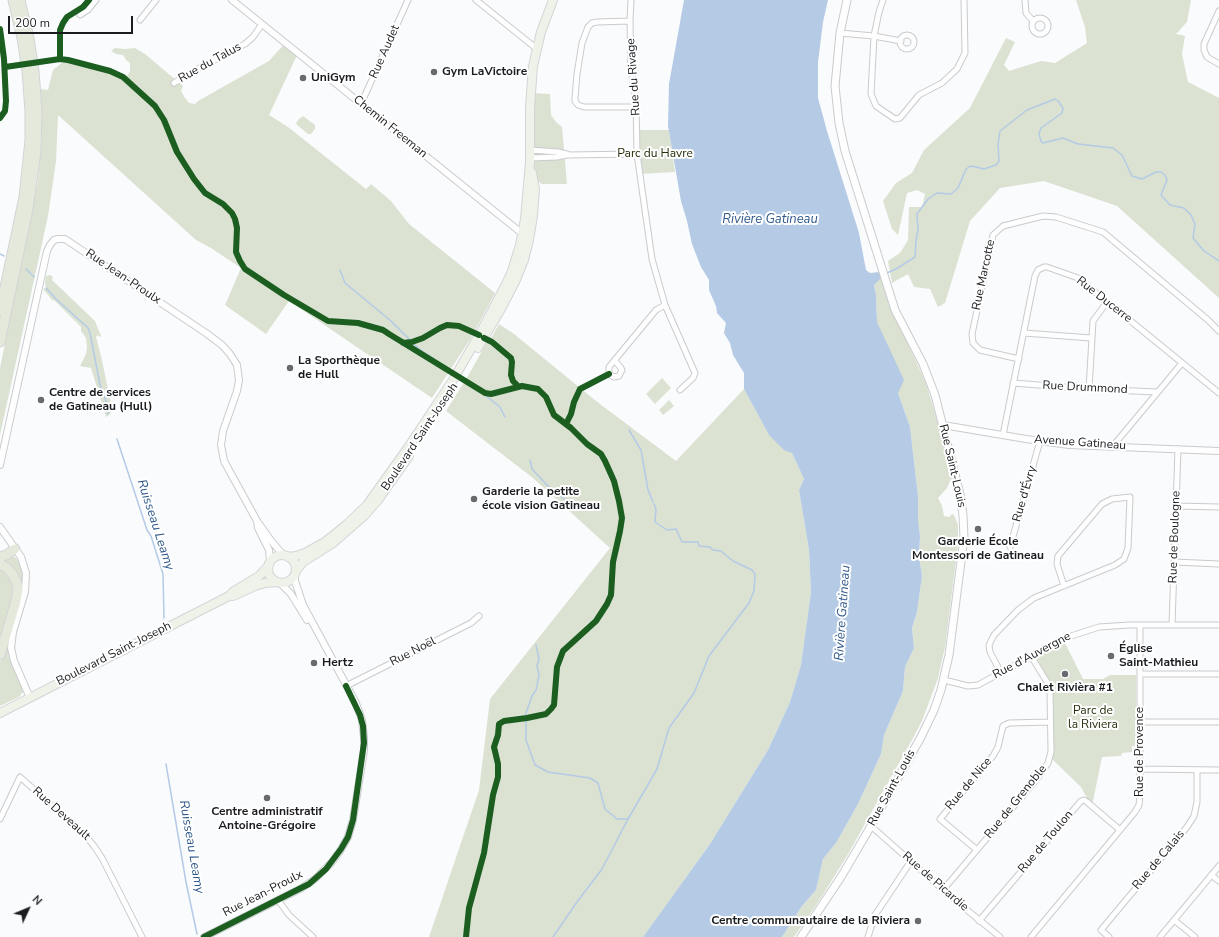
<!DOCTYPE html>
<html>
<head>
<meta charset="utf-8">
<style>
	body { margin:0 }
	#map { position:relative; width:1219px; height:937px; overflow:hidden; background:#f9fbfd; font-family:"Nunito Sans",sans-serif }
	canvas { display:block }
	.north { position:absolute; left:8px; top:889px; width:40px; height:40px; -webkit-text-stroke:3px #fff; paint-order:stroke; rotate:46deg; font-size:11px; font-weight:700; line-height:16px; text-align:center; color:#1a1c1f }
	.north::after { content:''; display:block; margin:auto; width:14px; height:18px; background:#1a1c1f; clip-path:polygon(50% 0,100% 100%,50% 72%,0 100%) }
	.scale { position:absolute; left:8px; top:16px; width:125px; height:18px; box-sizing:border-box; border:2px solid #1a1c1f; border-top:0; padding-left:5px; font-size:12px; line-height:14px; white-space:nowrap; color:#1a1c1f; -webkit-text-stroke:3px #fff; paint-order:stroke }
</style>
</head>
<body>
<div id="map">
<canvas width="1219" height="937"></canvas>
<div class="north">N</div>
<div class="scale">200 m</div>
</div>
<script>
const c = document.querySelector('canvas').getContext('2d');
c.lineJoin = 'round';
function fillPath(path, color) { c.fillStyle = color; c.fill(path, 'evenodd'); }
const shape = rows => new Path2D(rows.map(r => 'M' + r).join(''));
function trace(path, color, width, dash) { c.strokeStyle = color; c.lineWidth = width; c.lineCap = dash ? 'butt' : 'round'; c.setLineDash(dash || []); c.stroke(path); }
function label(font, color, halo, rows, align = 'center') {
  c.font = font + ' "Nunito Sans",sans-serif'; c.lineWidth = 4; c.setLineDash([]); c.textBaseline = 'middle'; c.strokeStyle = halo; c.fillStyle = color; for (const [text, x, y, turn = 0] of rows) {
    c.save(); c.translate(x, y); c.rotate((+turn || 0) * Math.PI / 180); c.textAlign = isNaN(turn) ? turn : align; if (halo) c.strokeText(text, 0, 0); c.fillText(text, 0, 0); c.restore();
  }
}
fillPath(shape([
	[1076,0,1191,0,1187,22,1176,34,1185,36,1182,54,1188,82,1219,98,1219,298,1117,206,1044,181,1000,188,970,221,945,303,938,307,930,289,914,287,908,274,892,283,888,261,900,253,908,240,909,207,922,207,925,194,917,190,907,193,898,235,892,229,883,201,896,183,912,173,924,150,970,108,1006,38,1015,42,1004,65,1009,71,1041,61,1055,63,1087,43,1085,27],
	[285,43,298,53,269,115,288,127,366,189,371,184,391,201,409,224,495,293,471,338,432,398,289,301,266,334,225,305,241,268,211,248,196,240,58,115,56,161,48,216,0,435,0,368,38,180,42,135,41,89,48,90,53,70,64,61,68,61,110,71,124,77,128,75,130,71,130,63,126,60,123,55,116,54,111,51,115,48,125,49,135,48,145,54,177,81,183,86,181,91,185,98,189,103,195,104,198,101,269,61],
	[531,93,550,94,551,115,556,122,562,127,567,184,542,184,533,178],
	[303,116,315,125,315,129,311,134,308,134,297,125,296,123,299,119],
	[636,130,669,130,675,172,640,174],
	[50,275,53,277,52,280,95,321,101,336,100,337,98,335,96,337,101,356,112,408,112,411,109,415,106,417,91,368,80,366,86,354,87,347,86,338,81,331,81,327,55,301,52,300,43,289,46,288,45,282,46,276],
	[883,277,892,309,926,383,939,427,951,479,947,488,938,498,942,506,944,516,949,517,952,514,954,515,958,525,958,545,945,647,938,678,922,721,913,738,847,856,817,904,794,937,782,937,802,906,816,890,823,859,836,843,858,804,881,754,884,735,903,691,905,667,914,648,912,628,917,612,922,576,919,556,920,536,918,520,918,496,910,427,898,393,886,343,877,322,876,295,874,285,878,280],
	[499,324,514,334,596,401,676,461,744,389,769,435,792,453,804,479,799,490,809,550,811,592,801,665,790,702,768,750,710,844,643,937,429,937,479,790,490,699,610,548,533,478,446,411,468,376,487,342,489,342],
	[662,378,671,388,655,404,646,394],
	[669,400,674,406,663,415,659,410],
	[13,556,16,558,19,562,22,571,23,578,21,594,0,561],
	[0,568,6,571,14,585,14,592,0,642],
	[7,641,9,658,22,687,23,692,19,697,0,706,0,663],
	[1064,641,1083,679,1103,679,1110,675,1136,675,1136,746,1132,746,1132,752,1122,753,1121,756,1102,757,1092,806,1087,802,1087,798,1081,787,1052,759,1054,751,1053,691,1050,683,1036,657]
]), '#dbe2d2');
fillPath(shape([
	[684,0,828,0,823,22,818,62,818,98,827,131,859,233,866,270,870,273,880,272,881,276,881,278,874,285,876,295,877,322,904,380,898,393,910,427,918,496,918,520,920,536,919,556,922,576,917,612,912,628,914,648,905,667,903,691,884,735,881,754,858,804,836,843,823,859,816,890,802,906,782,937,643,937,710,844,768,750,790,702,801,665,811,592,809,550,799,490,804,479,792,453,784,450,769,435,744,389,744,373,733,355,730,343,724,333,726,323,717,313,716,306,709,290,709,280,701,267,692,244,687,221,681,201,668,126,669,84]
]), '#b4cae5');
trace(shape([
	[0,254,4,256],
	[26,269,34,277],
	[340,270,345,283,391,321,420,350,449,369],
	[887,273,896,269,915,257,916,240,918,230,917,214,928,199,937,193,951,194,958,188,966,169,969,167,972,166,984,169,996,165,999,161,998,144,1000,131,1027,110,1055,99,1058,101,1063,108,1062,113,1041,128,1039,134,1041,141,1043,143,1063,138,1078,144,1113,148,1122,155,1132,176,1142,179,1156,172,1161,172,1165,175,1167,180,1161,195,1170,205,1184,208,1191,215,1195,224,1193,238,1204,251,1219,261],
	[46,288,56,299,88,328,90,333,100,385,107,404,108,414],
	[485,395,500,407,505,417],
	[629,430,641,450,648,490,653,502],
	[117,439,147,530,151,536,163,574,164,618],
	[530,460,532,469,547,485,574,507,579,506],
	[525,716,532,696,536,690,539,675,537,666,539,659,536,645],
	[526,720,526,740,535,765,548,772,590,778,598,783,605,809,617,819,628,819],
	[166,764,186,882,197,934],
	[553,937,577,902,602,869,628,819,657,769,669,728,694,693,709,656,749,603,754,591,755,574,752,570,733,561,721,551,713,550,710,547,699,546,698,542,682,542,676,529,667,530,655,522,656,509,654,504]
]), '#b4cae5', 1.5);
const minor = shape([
	[476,0,537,49],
	[631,0,630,21,631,69,636,100,637,154,652,259,665,305,695,373,693,378,680,390],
	[883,0,879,12,874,36,871,94,876,106,895,119,900,118,919,95,942,83,957,69,965,53,964,0],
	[1025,0,1026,13,1033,21],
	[1219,11,1204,44,1204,50,1207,57,1219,64],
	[80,15,88,10,96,0],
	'1032 26a8 8 0 1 1 16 0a8 8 0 1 1-16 0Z',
	[140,20,156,0],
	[630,21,597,22,592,23,588,27,582,43,577,74,575,98,575,101,578,105,584,107,637,107],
	[840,33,874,36,901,41],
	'900 42a7 7 0 1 1 14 0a7 7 0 1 1-14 0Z',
	[174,83,192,72,245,44,253,37,262,24],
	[361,104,408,0],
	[530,150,558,152,567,154],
	[530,158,557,157,567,155,637,154],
	[1024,333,1091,338],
	[1019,359,980,350,973,343,972,334,993,235,1003,226,1043,216,1056,217,1103,232,1208,320,1219,331],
	[615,361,621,368,622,370,619,376,614,377,609,374,609,367,656,310,665,305],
	[1013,383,1089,389,1157,392],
	[1089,389,1093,321,1107,302],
	[1003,435,1035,276,1038,270,1044,267,1047,267,1078,278,1219,393],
	[1113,446,1182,363],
	[1176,506,1219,507],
	[1010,547,1040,441],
	[1174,562,1219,564],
	[1172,625,1178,449],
	[1001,673,990,652,989,645,994,635,1018,610,1034,598,1115,565,1124,559,1128,548,1130,497,1112,499,1102,504,1058,556,1057,564,1064,586],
	[1140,674,1219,674],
	[944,680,968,686,978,685,1065,638,1099,627,1129,625,1219,625],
	[346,686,471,623,479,616],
	[1140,722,1219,722],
	[1140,769,1219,770],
	[0,819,20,777,84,834,94,846,102,858,142,937],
	[871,826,951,897,1000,937],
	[977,850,940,819,993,756,998,747,1003,726,1009,723,1050,722],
	[1211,875,1219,881],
	[943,890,1037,779,1048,763,1051,752,1050,691,1047,682,1031,656],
	[278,900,289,915,313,937],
	[1174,920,1195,937],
	[979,921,1081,801,1084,800,1087,802,1120,830],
	[868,937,875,915,911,861],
	[1031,937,1135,812,1139,805,1140,796,1140,625],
	[1109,937,1101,930,1187,827,1194,816,1197,802,1197,770],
	[1160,937,1219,866]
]);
const tertiary = shape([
	[232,0,524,235],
	[943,425,1026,439,1069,445,1219,451],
	[0,465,47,251,50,245,54,240,58,239,65,239,206,333,222,345,230,354,237,365,239,380,237,391,223,431,221,445,224,461,257,521,272,542,284,556],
	[257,521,258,528,269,550,270,562],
	[0,527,21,557,26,573,25,592,13,632,11,648,14,661,30,698],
	[280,583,291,594,307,620],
	[204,937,300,889,315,879,332,862,340,851,348,837,353,820,364,750,364,737,362,720,356,703,303,605,295,581,295,575]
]);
const secondary = shape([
	[801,937,841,877,871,826,921,737,934,710,941,690,949,655,964,538,963,515,960,494,935,395,923,364,895,310,845,151,839,123,835,86,840,33,847,0]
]);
const primary = shape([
	[478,348,501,309,515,282,524,260,529,240,533,216,535,189,532,173],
	'268 569a14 14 0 1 1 28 0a14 14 0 1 1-28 0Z',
	[288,557,296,556,305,553,325,542,346,525,367,505,407,449,453,380,479,335,506,284,512,271,520,245,525,219,530,162,530,107,533,66,541,32,553,0],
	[296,571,303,562,333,543,364,516,378,500,409,456],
	[233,596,255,586,265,583,277,582],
	[0,713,229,596,234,591,259,576,269,565]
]);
const motorway = shape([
	[0,311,24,197,30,140,30,112,27,71,22,38,13,0],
	[0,342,28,209,36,151,37,111,34,71,29,38,20,0],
	[0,557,6,555,15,549],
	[0,564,7,568,13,575,16,581,18,588,16,601,0,655]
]);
trace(minor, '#c9cbcd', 7);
trace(tertiary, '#c9cbcd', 8);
trace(secondary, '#c9cbcd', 9);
trace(primary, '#d3d4d6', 10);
trace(motorway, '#d3d4d6', 11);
trace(minor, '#fefeff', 5);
trace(tertiary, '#fefeff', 6);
trace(secondary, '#fefeff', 7);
trace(primary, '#eff2e9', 8);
trace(motorway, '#e5e9dc', 9);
trace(shape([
	[0,29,4,59,6,101,5,111,0,118],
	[60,59,60,30,63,23,67,17,83,7,89,0],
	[5,67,60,59,68,60,110,71,123,77,155,106,164,120,177,152,194,179,205,193,223,204,232,213,235,219,237,228,236,252,240,261,245,269,284,295,328,321,358,323,383,330,389,334,485,393,491,394,522,386,538,389,546,397,554,415,571,428,587,444,601,454,605,461,614,481,619,501,622,518,620,531,613,562,611,595,607,604,596,621,563,651,557,667,554,705,551,709,546,714,527,718,504,721,499,724,498,735,494,747,498,764,498,777,493,795,484,853,469,908,466,937],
	[484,338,492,342,511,358,512,362,511,375,513,381,518,386],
	[403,343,412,342,423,338,440,328,447,325,459,326,479,335],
	[566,424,571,414,574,402,580,389,609,374],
	[204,937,309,884,326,869,341,849,348,837,353,820,364,743,363,726,360,715,346,686]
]), '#1b5e20', 6);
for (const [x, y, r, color] of [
	[434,72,4,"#686a6d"],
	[303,78,4,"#686a6d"],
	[290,368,4,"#686a6d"],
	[41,400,4,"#686a6d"],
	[474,499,4,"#686a6d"],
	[978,529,4,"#686a6d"],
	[1111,656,4,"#686a6d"],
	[314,663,4,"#686a6d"],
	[1065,674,4,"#686a6d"],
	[267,798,4,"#686a6d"],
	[918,921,4,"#686a6d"]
]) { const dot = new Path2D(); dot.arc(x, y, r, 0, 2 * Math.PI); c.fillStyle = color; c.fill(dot); trace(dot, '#fff', 1.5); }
label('12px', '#1a1c1f', '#fff', [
	["Rue Audet",385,52,-66],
	["Rue du Talus",210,63,-29],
	["Rue du Rivage",634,77,-94],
	["Chemin Freeman",390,127,39],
	["Rue Marcotte",984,275,-78],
	["Rue Jean-Proulx",123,277,34],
	["Rue Ducerre",1104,300,38],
	["Rue Drummond",1085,388,3],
	["Boulevard Saint-Joseph",420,437,-56],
	["Avenue Gatineau",1080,443,4],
	["Rue Saint-Louis",952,466,77],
	["Rue d'Évry",1025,494,-74],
	["Rue de Boulogne",1175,537,-88],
	["Rue Noël",413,652,-27],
	["Boulevard Saint-Joseph",114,654,-27],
	["Rue d'Auvergne",1032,656,-28],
	["Rue de Provence",1140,752,-90],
	["Rue de Nice",969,784,-50],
	["Rue Saint-Louis",892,788,-61],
	["Rue de Grenoble",1016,802,-51],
	["Rue Deveault",61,814,42],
	["Rue de Toulon",1046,842,-50],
	["Rue de Calais",1159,860,-50],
	["Rue de Picardie",935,882,41],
	["Rue Jean-Proulx",263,894,-27]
]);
label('bold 12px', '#1a1c1f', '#fff', [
	["Gym LaVictoire",442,72],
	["UniGym",311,78],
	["La Sporthèque",298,361],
	["de Hull",298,375],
	["Centre de services",49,393],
	["de Gatineau (Hull)",49,407],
	["Garderie la petite",482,492],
	["école vision Gatineau",482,506],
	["Garderie École",978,542,"center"],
	["Montessori de Gatineau",978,556,"center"],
	["Église",1119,649],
	["Saint-Mathieu",1119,663],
	["Hertz",322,663],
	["Chalet Rivièra #1",1065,688,"center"],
	["Centre administratif",267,812,"center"],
	["Antoine-Grégoire",267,826,"center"],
	["Centre communautaire de la Riviera",910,921,"right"]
], 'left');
label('12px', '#252e0a', '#fff', [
	["Parc du Havre",655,154],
	["Parc de",1093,711],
	["la Riviera",1093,725]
]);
label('italic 13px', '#2f598a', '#fff', [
	["Rivière Gatineau",770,220],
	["Ruisseau Leamy",155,525,72],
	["Rivière Gatineau",843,613,-86],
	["Ruisseau Leamy",191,847,80]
]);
</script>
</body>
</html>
